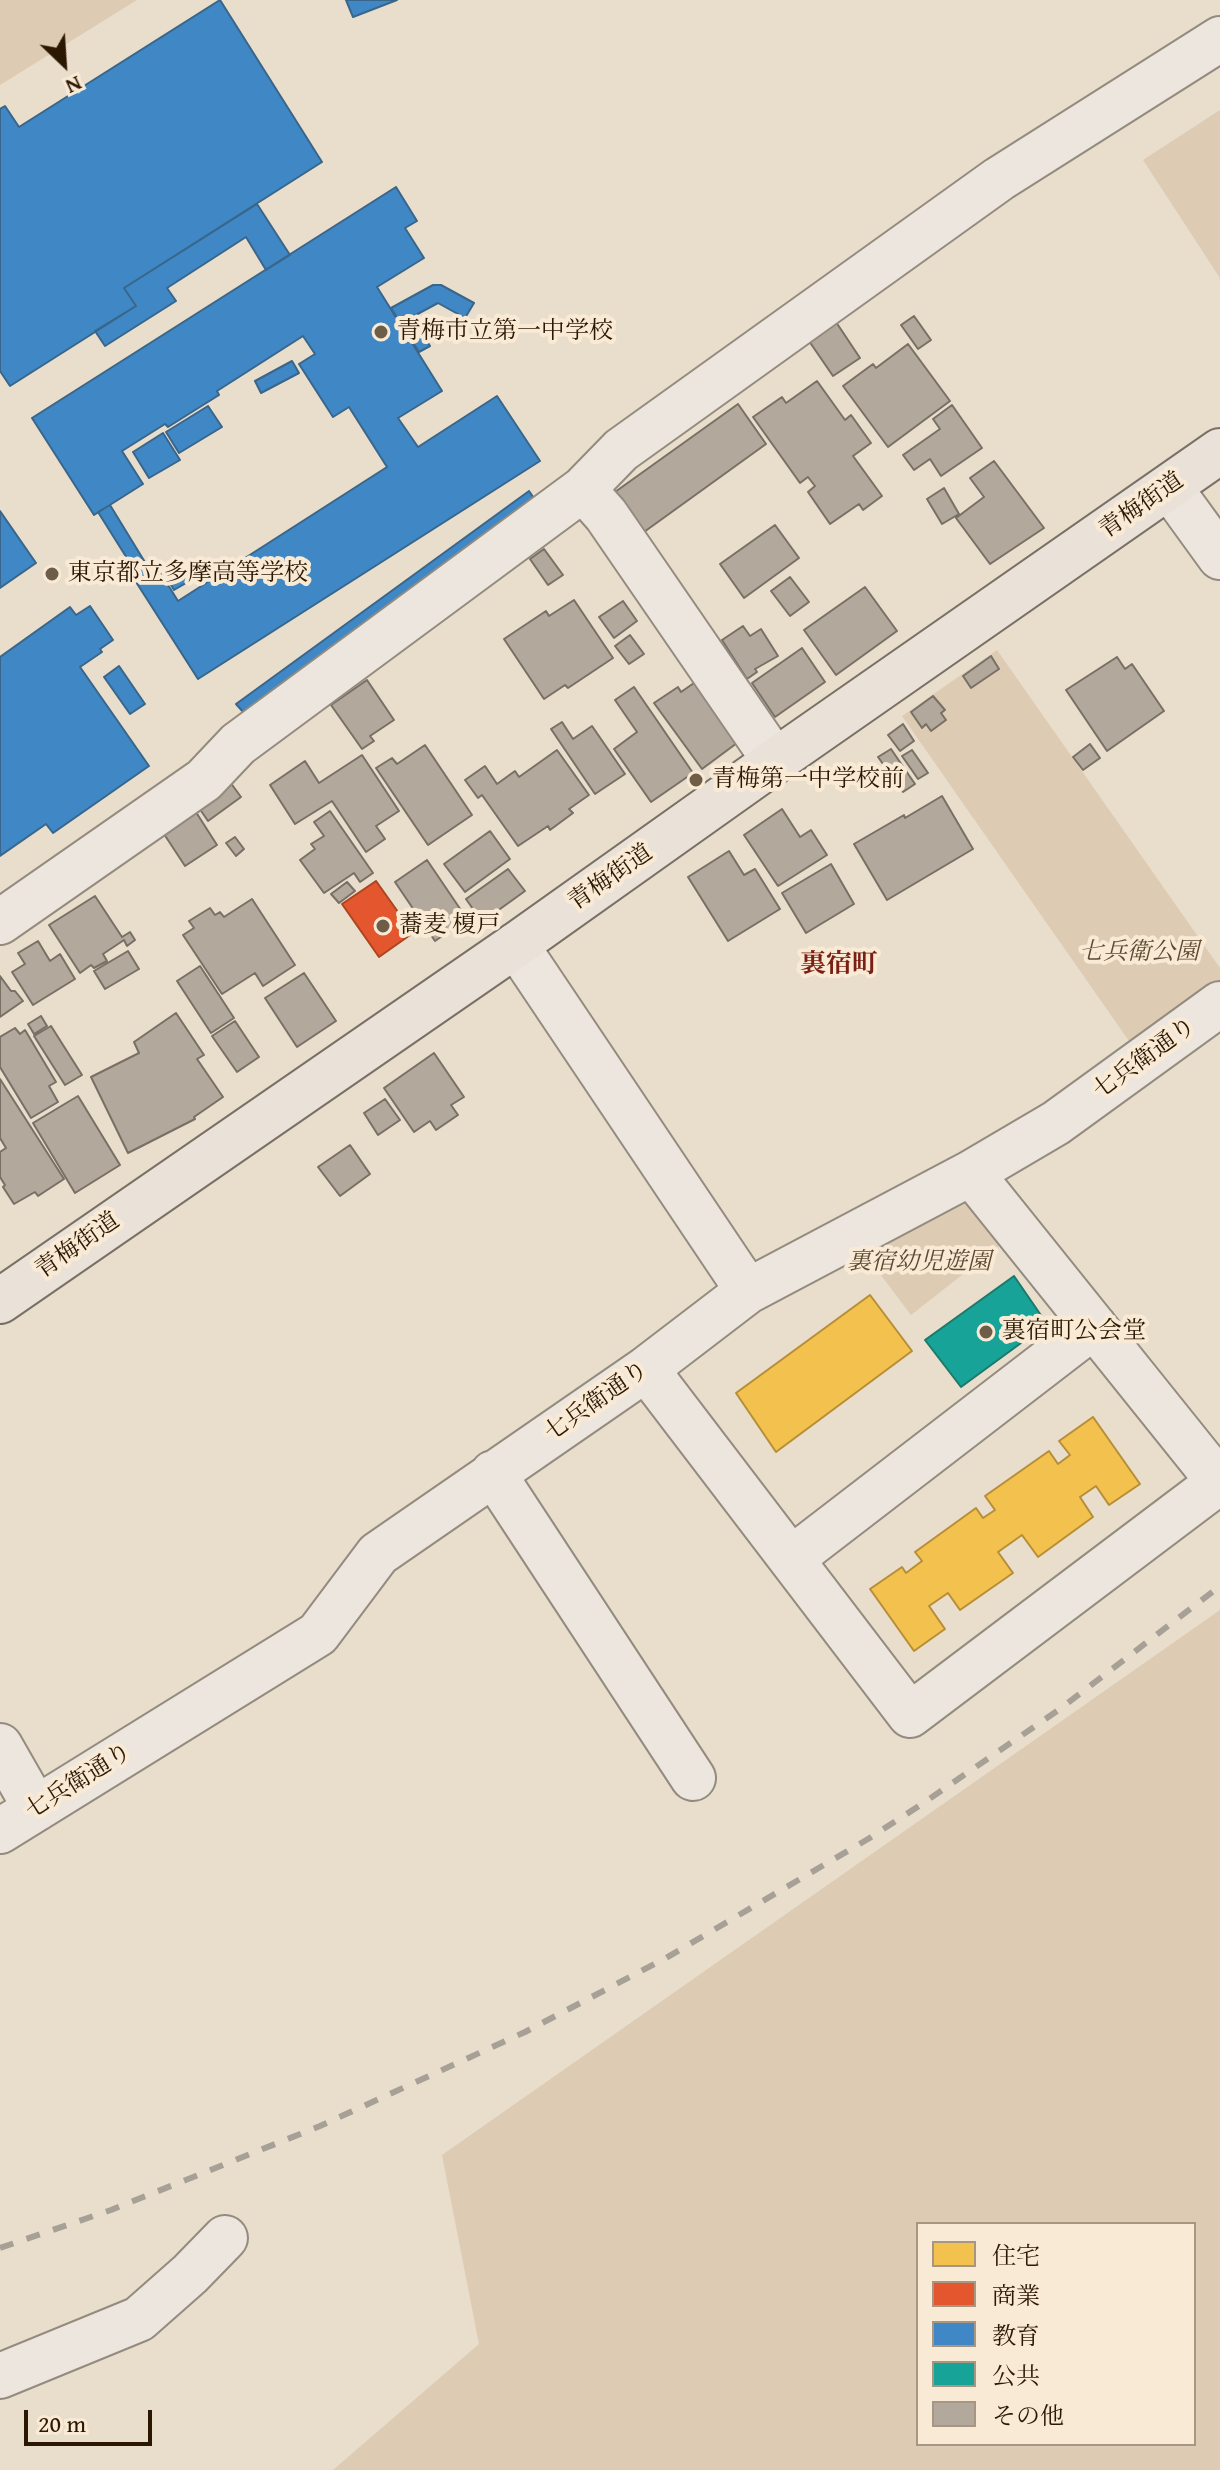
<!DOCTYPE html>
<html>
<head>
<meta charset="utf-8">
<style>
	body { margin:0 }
	#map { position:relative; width:1220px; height:2470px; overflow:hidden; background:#e9ddcc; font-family:"Gentium Book Plus","Noto Serif JP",serif }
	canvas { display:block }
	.legend { position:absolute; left:916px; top:2222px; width:280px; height:224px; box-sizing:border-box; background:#f9ead5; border:2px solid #a79681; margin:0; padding:10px 14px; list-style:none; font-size:24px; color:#2c1802 }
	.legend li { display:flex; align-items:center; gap:16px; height:40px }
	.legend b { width:40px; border:2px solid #a79681 }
	.north { position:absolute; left:24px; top:24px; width:80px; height:80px; -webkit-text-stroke:6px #f9ead5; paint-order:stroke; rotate:155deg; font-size:22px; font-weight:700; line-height:32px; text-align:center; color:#2c1802 }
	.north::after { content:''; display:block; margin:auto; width:28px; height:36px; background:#2c1802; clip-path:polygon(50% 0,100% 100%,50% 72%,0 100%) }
	.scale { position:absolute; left:24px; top:2410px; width:128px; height:36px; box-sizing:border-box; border:4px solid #2c1802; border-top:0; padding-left:10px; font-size:24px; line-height:28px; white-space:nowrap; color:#2c1802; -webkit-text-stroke:6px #f9ead5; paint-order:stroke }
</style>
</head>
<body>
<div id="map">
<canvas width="1220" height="2470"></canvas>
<ul class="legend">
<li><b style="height:22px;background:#f2c14e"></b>住宅</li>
<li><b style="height:22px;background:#e4572e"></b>商業</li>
<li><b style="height:22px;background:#3f88c5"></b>教育</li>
<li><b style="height:22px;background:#17a398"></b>公共</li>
<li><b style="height:22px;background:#b2a89c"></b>その他</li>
</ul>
<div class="north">N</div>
<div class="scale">20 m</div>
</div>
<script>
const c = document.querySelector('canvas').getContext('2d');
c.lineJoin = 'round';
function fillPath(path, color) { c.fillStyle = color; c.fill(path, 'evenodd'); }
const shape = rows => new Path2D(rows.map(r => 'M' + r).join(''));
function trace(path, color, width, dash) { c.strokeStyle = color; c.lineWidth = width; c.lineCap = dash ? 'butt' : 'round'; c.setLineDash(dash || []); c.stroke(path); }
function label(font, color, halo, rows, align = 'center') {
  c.font = font + ' "Gentium Book Plus","Noto Serif JP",serif'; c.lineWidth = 8; c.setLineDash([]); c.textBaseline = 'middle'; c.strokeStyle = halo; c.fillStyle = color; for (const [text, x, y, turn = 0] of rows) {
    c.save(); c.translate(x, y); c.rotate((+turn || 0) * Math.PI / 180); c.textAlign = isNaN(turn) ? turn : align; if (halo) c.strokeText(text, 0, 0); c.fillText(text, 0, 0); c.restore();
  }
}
fillPath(shape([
	[0,0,137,0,0,85],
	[1220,110,1220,278,1143,160],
	[997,650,1220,968,1220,992,1136,1051,902,716],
	[964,1200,999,1246,911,1315,862,1250],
	[1220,1610,1220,2470,333,2470,479,2344,442,2155],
	[918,2224,1194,2224,1194,2444,918,2444]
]), '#ddcbb3');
const homes = shape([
	[870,1295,912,1351,776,1452,736,1393,870,1295],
	[1093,1417,1140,1484,1109,1505,1096,1486,1080,1497,1093,1517,1038,1557,1022,1535,998,1552,1013,1573,960,1610,948,1593,929,1606,945,1629,914,1651,870,1589,902,1567,906,1573,922,1561,915,1552,976,1508,983,1518,995,1510,985,1496,1049,1451,1058,1464,1070,1455,1059,1441,1093,1417]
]);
fillPath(homes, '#f2c14e');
trace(homes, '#b78e37', 2);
const shops = shape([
	[376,881,413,933,379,957,342,904,376,881]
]);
fillPath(shops, '#e4572e');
trace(shops, '#ad4421', 2);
const schools = shape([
	[220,0,322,162,124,288,136,306,10,386,0,371,0,109,5,106,19,127,220,0],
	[346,0,397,0,353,17,346,0],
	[396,187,417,221,405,228,424,258,377,287,442,391,398,418,418,447,497,396,540,461,198,679,136,582,158,569,178,601,387,467,349,407,333,417,299,364,315,354,303,336,217,391,219,395,168,427,165,424,122,451,143,484,94,515,32,418,396,187],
	[257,204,290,255,266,270,246,237,167,288,176,301,105,346,95,331,136,306,124,288,257,204],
	[433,285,441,285,474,303,465,318,438,303,412,317,430,346,419,352,391,308,433,285],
	[292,361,299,373,261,393,255,381,292,361],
	[208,406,222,427,179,453,166,432,208,406],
	[163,433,180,460,149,478,133,452,163,433],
	[529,491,536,501,244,713,236,704,529,491],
	[110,505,151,572,140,579,98,512,110,505],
	[0,511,36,563,0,588,0,511],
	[181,559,193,579,174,590,162,570,181,559],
	[90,606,113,640,100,649,102,652,80,667,149,766,53,833,46,824,0,856,0,657,70,607,76,615,90,606],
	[119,666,145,704,130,714,104,677,119,666]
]);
fillPath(schools, '#3f88c5');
trace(schools, '#39668a', 2);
const public = shape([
	[1014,1276,1047,1324,961,1387,925,1340,1014,1276]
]);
fillPath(public, '#17a398');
trace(public, '#1d796b', 2);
const building = shape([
	[914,316,931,340,918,349,901,325,914,316],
	[836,322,860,358,833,376,809,341,836,322],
	[908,344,950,401,888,447,843,386,873,364,876,368,908,344],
	[817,381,845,420,851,415,871,443,853,456,882,496,863,510,859,504,830,524,808,492,815,486,808,477,800,483,753,417,782,397,786,403,817,381],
	[738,404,766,444,644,532,615,492,738,404],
	[952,405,982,448,941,476,930,459,914,470,903,455,940,429,933,419,952,405],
	[994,461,1044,528,990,564,956,518,984,497,970,478,994,461],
	[944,488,959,514,942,524,927,499,944,488],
	[775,525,799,558,744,598,720,564,775,525],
	[544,549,563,575,548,585,530,559,544,549],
	[790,577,809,602,790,616,771,591,790,577],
	[865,587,897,631,836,675,804,630,865,587],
	[574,600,613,658,568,688,565,685,544,699,504,639,546,611,549,616,574,600],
	[623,601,637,621,614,638,599,617,623,601],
	[743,626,750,636,761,629,778,656,755,669,757,672,747,679,722,640,743,626],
	[630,635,644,654,629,664,615,646,630,635],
	[802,648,825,682,775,717,752,683,802,648],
	[991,656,999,669,971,688,963,676,991,656],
	[1117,657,1125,669,1132,664,1164,711,1107,751,1066,690,1117,657],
	[367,680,394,720,370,736,374,741,362,749,331,705,367,680],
	[694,683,737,743,702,769,654,703,678,687,681,692,694,683],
	[634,687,693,773,651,802,614,749,637,732,615,700,634,687],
	[933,696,945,710,941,713,946,720,931,731,926,724,922,728,911,712,933,696],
	[562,722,573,739,592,726,625,774,595,794,551,729,562,722],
	[903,724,914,741,900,751,888,735,903,724],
	[1090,744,1100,758,1083,770,1073,757,1090,744],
	[425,745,472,815,428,845,376,768,392,758,397,764,425,745],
	[891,749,915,784,903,792,878,757,891,749],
	[557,750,589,795,569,809,573,813,550,830,548,826,518,846,482,795,478,798,465,780,485,766,497,784,515,771,519,777,557,750],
	[912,750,928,773,918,779,902,756,912,750],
	[362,755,399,811,376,826,385,839,366,852,332,801,295,824,270,785,305,761,319,783,362,755],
	[230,782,241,797,208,821,197,805,230,782],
	[942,796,973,849,887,900,854,844,904,815,905,818,942,796],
	[194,809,217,845,185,866,162,831,194,809],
	[782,809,800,837,811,830,827,855,778,886,744,835,782,809],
	[330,811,373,873,360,882,354,873,324,893,300,860,315,849,311,844,324,836,314,822,330,811],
	[490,831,510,859,465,892,444,864,490,831],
	[235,837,244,849,236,856,226,843,235,837],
	[729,851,744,875,755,869,780,909,728,941,688,877,729,851],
	[427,860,467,919,435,941,395,882,427,860],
	[831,864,854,904,806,933,782,893,831,864],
	[508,869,525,891,482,922,466,899,508,869],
	[347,882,355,891,339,903,331,894,347,882],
	[95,896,122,937,130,932,135,940,127,946,124,940,103,954,107,961,94,968,91,965,80,973,49,925,95,896],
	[252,899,295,965,263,986,255,973,222,994,183,935,194,928,189,921,210,908,215,915,220,912,224,917,252,899],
	[38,941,50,961,60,954,75,979,33,1005,12,972,25,964,18,953,38,941],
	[128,951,139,969,105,989,94,971,128,951],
	[200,966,234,1018,211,1033,177,981,200,966],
	[304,973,336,1021,297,1047,265,998,304,973],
	[0,976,11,991,15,991,23,1001,0,1017,0,976],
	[176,1013,204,1055,197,1059,223,1097,194,1117,195,1119,128,1153,91,1077,139,1053,134,1042,176,1013],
	[41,1016,47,1026,34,1034,28,1024,41,1016],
	[235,1021,259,1057,237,1072,212,1036,235,1021],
	[51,1026,82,1075,65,1085,34,1036,51,1026],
	[15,1028,20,1034,25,1030,56,1082,49,1086,58,1102,31,1118,0,1067,0,1037,15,1028],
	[434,1053,464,1097,451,1105,458,1115,436,1130,430,1121,414,1132,384,1088,434,1053],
	[0,1079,64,1179,38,1196,35,1192,14,1204,3,1187,5,1185,0,1177,0,1152,6,1148,0,1138,0,1079],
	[78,1096,120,1165,75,1193,33,1123,78,1096],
	[385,1099,400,1120,378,1135,364,1113,385,1099],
	[350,1145,370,1174,340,1196,318,1167,350,1145]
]);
fillPath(building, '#b2a89c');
trace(building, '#797065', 2);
const minor = shape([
	[1170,488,1220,557],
	[583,489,606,515,775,761],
	[0,922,204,780,238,744,583,489,621,450,999,179,1220,39],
	[516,945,748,1291],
	[646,1369,910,1715,1219,1482,971,1173],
	[493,1473,693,1778],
	[791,1559,1094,1326],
	[0,1746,36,1809],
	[0,1831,318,1634,378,1554,646,1369,748,1291,971,1173,1056,1123,1220,1004],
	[0,2376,139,2319,190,2274,225,2238]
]);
const highway = shape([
	[0,1301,516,945,775,761,1220,451]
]);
trace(minor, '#948b7f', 48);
trace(highway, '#797065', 48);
trace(minor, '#ece6de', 44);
trace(highway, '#eae2d8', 44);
trace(shape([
	[0,2248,111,2210,320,2126,525,2032,666,1958,868,1839,919,1806,1060,1709,1220,1586]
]), '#a7a096', 6, [14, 14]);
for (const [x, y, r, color] of [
	[381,332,8,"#6e5d49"],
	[52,574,8,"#6e5d49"],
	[696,780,8,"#6e5d49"],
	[383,926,8,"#6e5d49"],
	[986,1332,8,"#6e5d49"]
]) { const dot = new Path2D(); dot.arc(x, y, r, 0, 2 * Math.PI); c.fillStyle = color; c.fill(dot); trace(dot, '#f9ead5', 3); }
label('24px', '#2c1802', '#f9ead5', [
	["青梅市立第一中学校",397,332],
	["東京都立多摩高等学校",68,574],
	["青梅第一中学校前",712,780],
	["蕎麦 榎戸",399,926],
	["裏宿町公会堂",1002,1332]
], 'left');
label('24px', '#2c1802', '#f9ead5', [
	["青梅街道",1142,506,-35],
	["青梅街道",611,878,-35],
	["七兵衛通り",1145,1059,-36],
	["青梅街道",78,1246,-35],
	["七兵衛通り",597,1402,-35],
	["七兵衛通り",79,1782,-32]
]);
label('italic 24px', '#5e4a31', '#f9ead5', [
	["七兵衛公園",1139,953],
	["裏宿幼児遊園",919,1263]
]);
label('bold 26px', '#7a1f14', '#f9ead5', [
	["裏宿町",839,965]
]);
</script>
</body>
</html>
